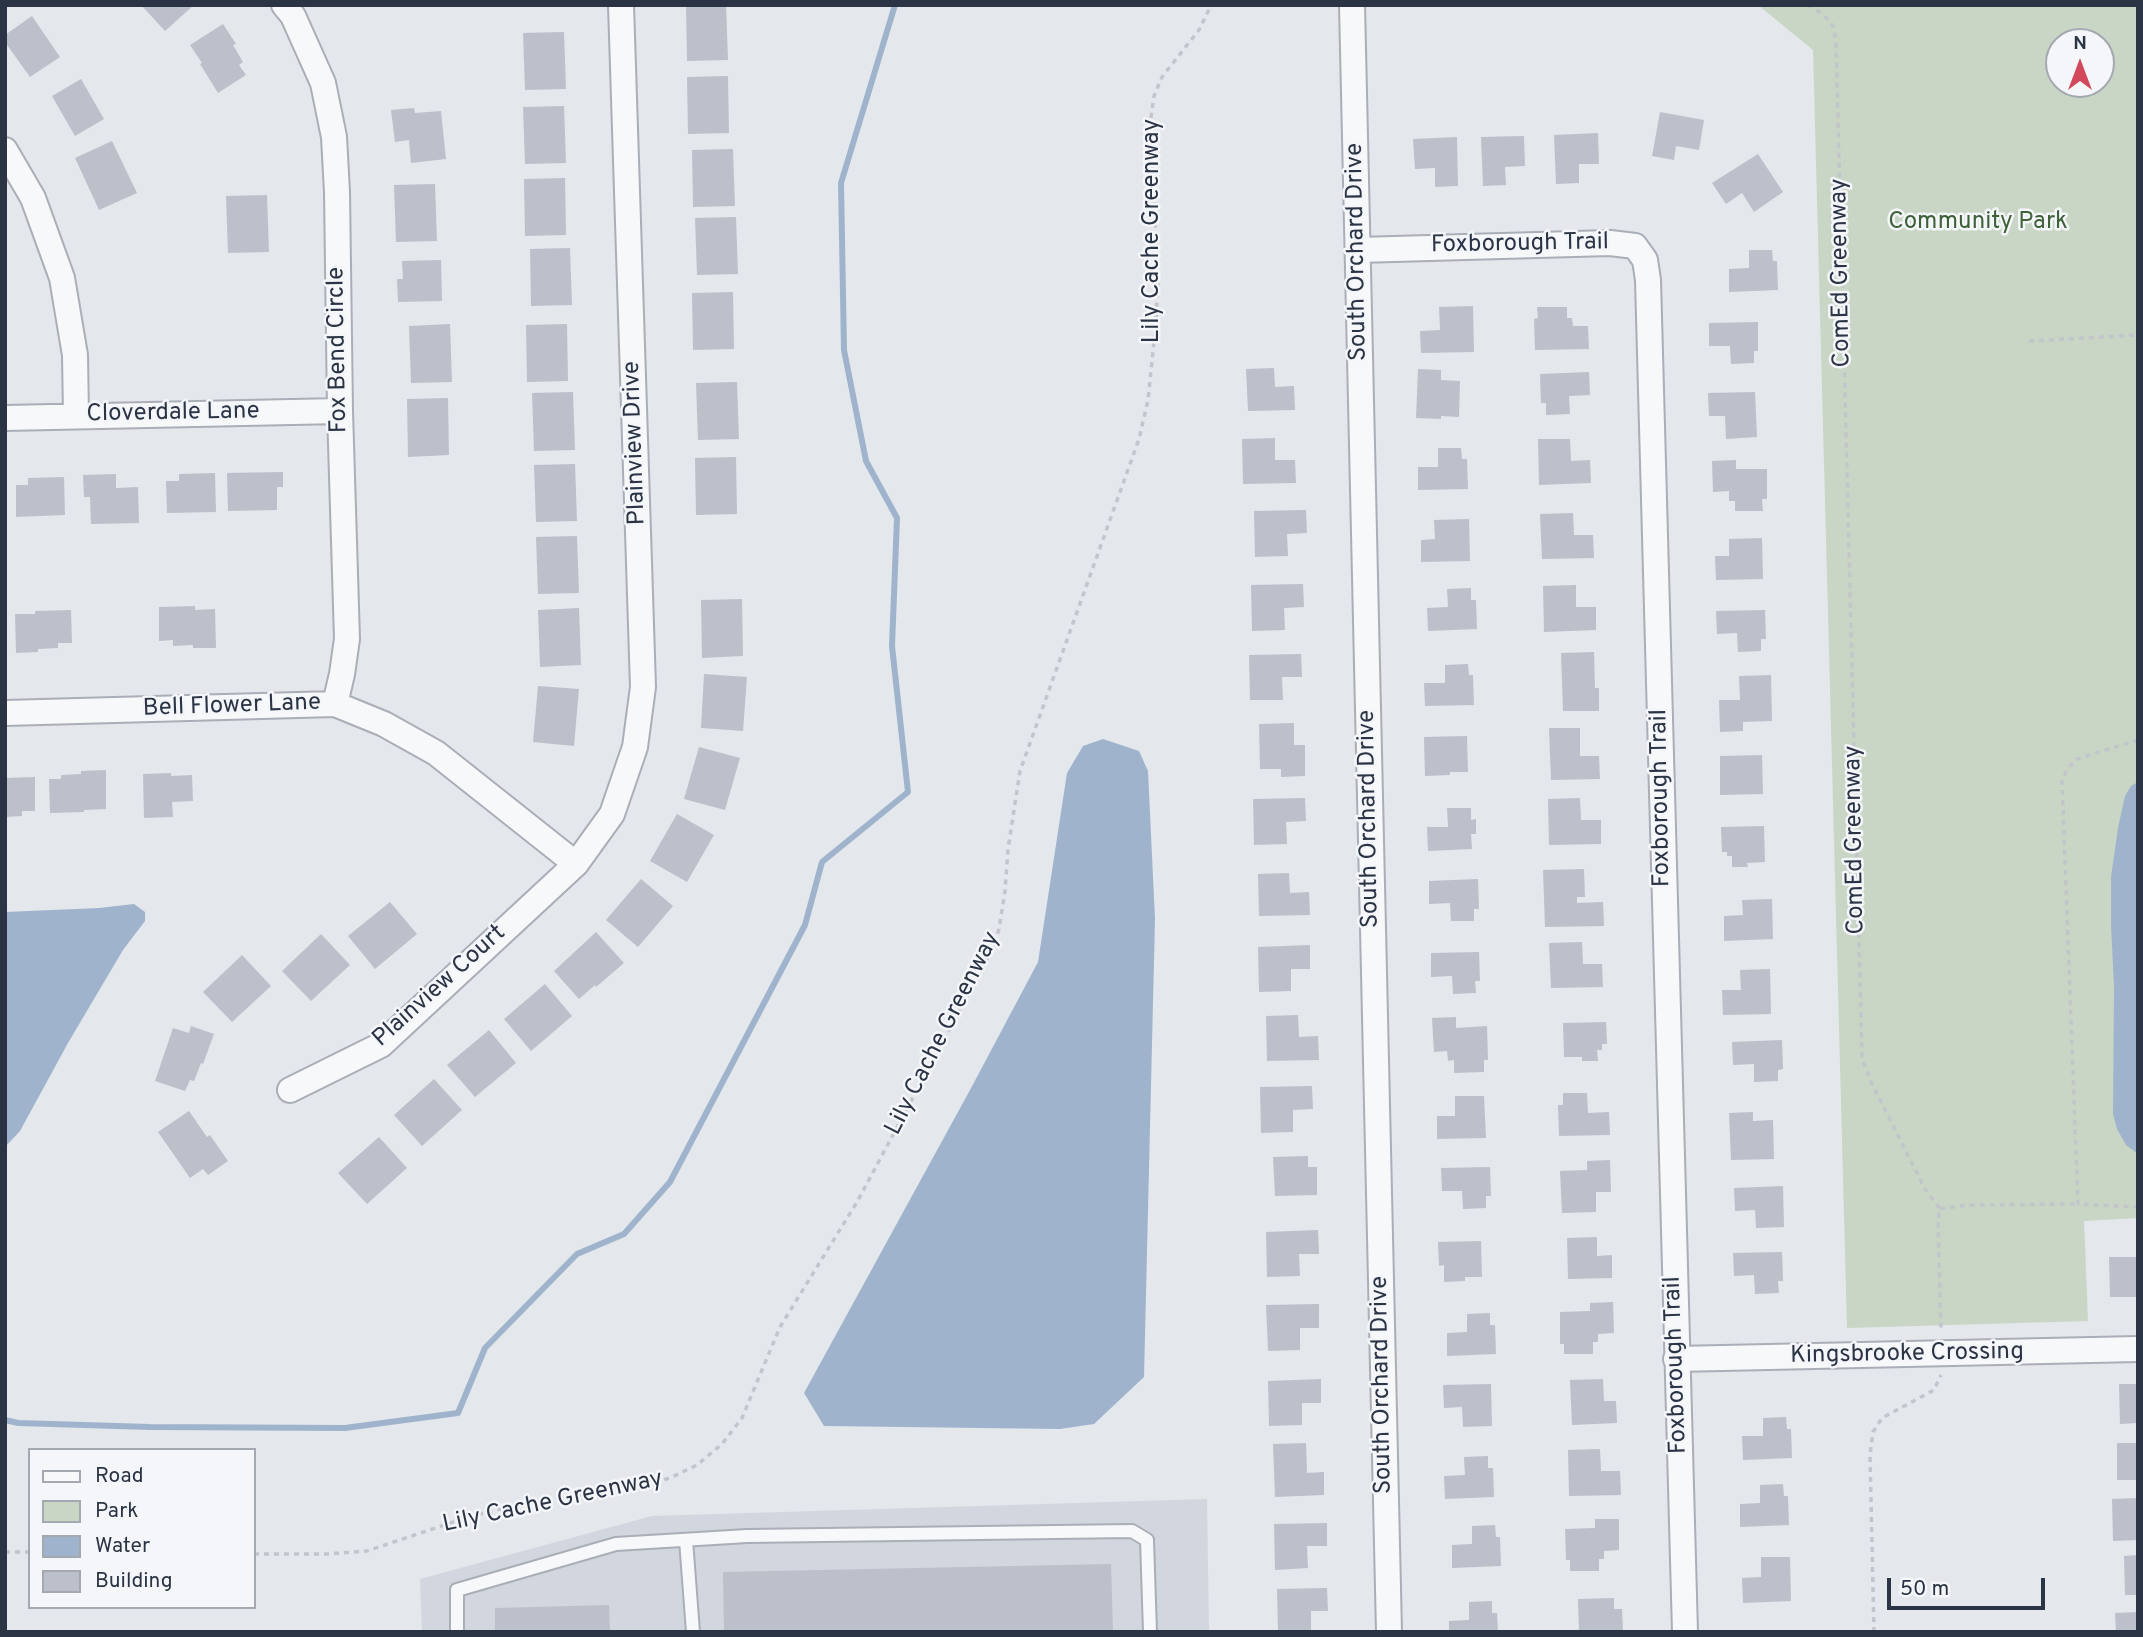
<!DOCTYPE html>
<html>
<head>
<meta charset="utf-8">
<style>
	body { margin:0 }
	#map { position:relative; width:2143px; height:1637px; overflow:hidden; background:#e4e7ec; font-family:Overpass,sans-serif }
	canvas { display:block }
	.frame { position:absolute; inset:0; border:7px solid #2b3445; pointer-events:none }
	.legend { position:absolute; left:28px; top:1448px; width:228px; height:161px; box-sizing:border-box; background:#f4f6f9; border:2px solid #a4a8b1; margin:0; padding:9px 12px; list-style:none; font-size:21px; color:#2b3445 }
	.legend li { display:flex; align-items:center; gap:14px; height:35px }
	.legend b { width:35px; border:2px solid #a4a8b1 }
	.north { position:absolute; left:2045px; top:28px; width:70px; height:70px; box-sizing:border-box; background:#f4f6f9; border:2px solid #a4a8b1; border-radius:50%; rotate:0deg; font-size:19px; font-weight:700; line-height:28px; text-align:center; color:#2b3445 }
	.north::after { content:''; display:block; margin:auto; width:24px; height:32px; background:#d1495b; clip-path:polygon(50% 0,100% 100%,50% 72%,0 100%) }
	.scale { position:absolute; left:1887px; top:1578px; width:158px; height:32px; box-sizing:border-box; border:4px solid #2b3445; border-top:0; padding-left:9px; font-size:21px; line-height:24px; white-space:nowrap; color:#2b3445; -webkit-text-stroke:5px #f4f6f9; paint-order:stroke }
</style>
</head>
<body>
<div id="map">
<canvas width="2143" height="1637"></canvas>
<div class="frame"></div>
<ul class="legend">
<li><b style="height:9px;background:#f7f8fa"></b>Road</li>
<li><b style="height:19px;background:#c9d6c5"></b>Park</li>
<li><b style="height:19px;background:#9fb4cc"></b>Water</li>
<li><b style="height:19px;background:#bbc0ca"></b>Building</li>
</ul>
<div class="north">N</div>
<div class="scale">50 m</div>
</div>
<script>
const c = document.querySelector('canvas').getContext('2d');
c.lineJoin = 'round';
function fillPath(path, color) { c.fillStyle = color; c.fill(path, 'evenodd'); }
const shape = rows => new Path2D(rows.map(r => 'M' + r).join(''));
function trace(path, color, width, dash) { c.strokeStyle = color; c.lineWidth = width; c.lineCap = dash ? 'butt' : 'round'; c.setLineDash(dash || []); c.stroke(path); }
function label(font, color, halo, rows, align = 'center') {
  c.font = font + ' Overpass,sans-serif'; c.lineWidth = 5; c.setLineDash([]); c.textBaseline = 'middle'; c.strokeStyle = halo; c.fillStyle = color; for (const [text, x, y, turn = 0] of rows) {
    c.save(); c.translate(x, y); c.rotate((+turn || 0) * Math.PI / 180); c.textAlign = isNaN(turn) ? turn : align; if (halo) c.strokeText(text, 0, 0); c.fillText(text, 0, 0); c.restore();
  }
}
fillPath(shape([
	[1207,1499,1209,1632,422,1632,420,1579,652,1516]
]), '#d2d6de');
fillPath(shape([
	[1758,5,2138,5,2138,1218,2084,1221,2088,1321,1847,1328,1813,50],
	[2059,42,2101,42,2101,84,2059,84]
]), '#c9d6c5');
fillPath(shape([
	[1103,739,1139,751,1148,771,1155,919,1144,1377,1094,1424,1060,1429,824,1426,804,1393,970,1090,1038,962,1067,773,1083,746],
	[2138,782,2138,1154,2126,1145,2117,1129,2113,1114,2114,987,2111,925,2111,877,2118,828,2125,796,2131,786],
	[134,904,145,912,145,921,123,950,68,1043,20,1131,5,1147,5,912,99,908]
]), '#9fb4cc');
trace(shape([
	[5,1420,18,1423,150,1427,345,1428,458,1413,485,1348,577,1254,624,1234,670,1182,805,925,822,862,908,792,892,646,897,518,866,461,844,350,841,183,895,5]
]), '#9fb4cc', 6);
fillPath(shape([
	[141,5,194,5,165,31],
	[686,5,726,5,728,60,687,61],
	[32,16,60,57,30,77,5,42,5,35],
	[223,24,236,44,233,45,243,62,239,65,246,75,218,93,200,64,202,63,190,45],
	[564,32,566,89,525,90,523,33],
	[728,76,729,133,688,134,687,77],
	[81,79,104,119,75,136,52,96],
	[564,106,566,163,525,164,523,107],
	[414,108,415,113,441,111,446,159,411,163,409,140,395,142,391,110],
	[1660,112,1704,120,1699,150,1676,146,1674,160,1652,156],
	[1598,133,1599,164,1579,164,1579,183,1556,184,1554,135],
	[1524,136,1525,166,1505,167,1506,185,1483,186,1481,137],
	[1457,137,1458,186,1435,187,1435,168,1415,169,1413,139],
	[112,141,137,193,99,210,75,158],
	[733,149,735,206,693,207,692,150],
	[1758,154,1783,192,1754,212,1742,193,1726,204,1712,183],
	[565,178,566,235,525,236,524,179],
	[435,184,437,241,396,242,394,185],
	[267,195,269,252,228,253,226,196],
	[736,217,738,274,697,275,695,218],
	[570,248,572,305,531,306,530,249],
	[1749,250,1772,250,1773,261,1777,261,1778,290,1729,292,1729,269,1749,268],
	[441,260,442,301,398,302,397,279,403,279,402,261],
	[733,292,734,349,693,350,692,293],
	[1473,306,1474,352,1421,353,1420,331,1440,330,1439,307],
	[1537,307,1567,307,1567,318,1572,318,1573,326,1588,326,1589,349,1535,350,1534,319,1538,318],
	[1758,322,1758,351,1754,351,1754,363,1731,364,1730,346,1709,346,1709,323],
	[450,324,452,382,411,383,409,326],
	[567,324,568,381,527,382,526,325],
	[1274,368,1275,387,1294,386,1295,410,1248,411,1246,369],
	[1418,369,1441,370,1441,380,1460,381,1459,417,1441,416,1441,419,1416,418],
	[1589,372,1590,395,1569,396,1570,414,1546,415,1546,403,1541,403,1540,374],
	[737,382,739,439,698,440,696,383],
	[573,392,575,450,534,451,532,393],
	[1755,392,1757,437,1726,439,1725,416,1709,416,1708,393],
	[448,398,449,455,408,457,407,399],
	[1275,438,1275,460,1295,460,1296,483,1243,484,1242,439],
	[1538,439,1570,439,1571,461,1590,460,1591,483,1539,485],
	[1438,448,1461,448,1462,459,1467,459,1468,489,1418,490,1418,467,1438,467],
	[736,457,737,514,696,515,695,458],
	[1736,460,1736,469,1767,469,1767,499,1762,499,1763,511,1735,511,1735,501,1729,501,1729,491,1713,492,1712,461],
	[575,464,577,521,536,522,534,465],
	[283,472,283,487,277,487,277,510,228,511,227,473],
	[215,473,216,512,167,513,166,481,179,481,179,474],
	[116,474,116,488,138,487,139,523,91,524,90,497,84,497,83,475],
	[64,477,65,515,16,517,16,485,28,485,28,478],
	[1306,510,1307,533,1287,534,1288,556,1255,557,1254,511],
	[1573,513,1574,535,1593,535,1594,558,1542,559,1540,514],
	[1469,519,1470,561,1421,562,1421,540,1435,539,1434,520],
	[577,536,579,593,538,594,536,537],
	[1762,538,1763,579,1716,580,1715,556,1729,556,1729,539],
	[1303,584,1304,607,1284,608,1285,630,1252,631,1251,585],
	[1576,585,1576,607,1596,607,1596,630,1544,632,1543,586],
	[1471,588,1471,600,1476,600,1477,629,1428,631,1427,608,1448,607,1447,589],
	[742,599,743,656,702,658,701,600],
	[195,606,195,610,215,609,216,648,193,648,193,645,173,646,173,640,159,641,159,607],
	[579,608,581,665,540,667,538,610],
	[71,610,72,643,58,643,58,648,38,649,38,652,16,653,15,614,35,614,35,611],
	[1765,610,1766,639,1761,639,1761,651,1738,652,1737,633,1717,634,1716,611],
	[1594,652,1595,688,1599,688,1599,711,1563,711,1561,653],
	[1301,654,1302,677,1282,677,1283,700,1250,700,1249,655],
	[1468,664,1469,675,1473,675,1474,705,1425,706,1424,683,1445,683,1445,665],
	[704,674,747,677,743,731,701,728],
	[1771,675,1772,721,1743,722,1743,731,1720,732,1719,700,1740,700,1739,676],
	[538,686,579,689,574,746,533,742],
	[1294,723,1294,745,1305,745,1305,776,1281,777,1281,769,1260,769,1259,724],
	[1549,728,1580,728,1580,756,1599,756,1600,779,1551,780],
	[1467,736,1468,772,1450,772,1450,775,1425,776,1424,737],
	[699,747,740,758,725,810,684,799],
	[1762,755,1763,794,1720,795,1720,756],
	[106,770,106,809,84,810,84,812,50,813,49,779,61,779,61,775,81,774,81,771],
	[171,773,171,776,192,775,193,801,172,802,173,817,144,818,143,774],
	[35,777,35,811,22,811,22,816,5,817,5,778],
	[1305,798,1306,821,1286,822,1287,844,1254,845,1253,799],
	[1580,798,1581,820,1601,820,1601,844,1549,845,1548,799],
	[1447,808,1471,808,1471,820,1476,819,1476,834,1471,834,1472,849,1428,851,1427,827,1448,827],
	[677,814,714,835,687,882,650,861],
	[1764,826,1765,862,1747,863,1748,867,1732,867,1732,856,1727,856,1727,852,1722,852,1721,827],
	[1584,869,1585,897,1577,897,1577,903,1603,902,1604,926,1545,927,1543,870],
	[1289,873,1290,893,1309,892,1310,915,1259,916,1258,874],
	[641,879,673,906,638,947,606,920],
	[1478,879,1479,909,1474,909,1474,921,1451,921,1450,903,1429,904,1429,881],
	[1772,899,1773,939,1724,941,1724,916,1743,915,1742,900],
	[390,902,417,934,375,969,348,936],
	[596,932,624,963,596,987,595,985,579,999,554,971],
	[321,934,350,965,311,1001,282,971],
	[1582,942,1583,964,1602,964,1603,987,1551,988,1549,943],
	[1310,945,1310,969,1291,969,1291,991,1259,992,1258,947],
	[1479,952,1480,981,1475,981,1476,993,1453,994,1452,976,1431,977,1431,953],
	[242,955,271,986,232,1022,203,992],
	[1770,969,1771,1014,1723,1015,1722,990,1741,990,1740,970],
	[545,984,572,1016,531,1051,504,1019],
	[1298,1015,1299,1037,1318,1036,1319,1060,1267,1061,1266,1016],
	[1456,1017,1456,1028,1487,1026,1488,1060,1484,1060,1484,1072,1454,1073,1454,1060,1448,1061,1447,1051,1434,1052,1432,1018],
	[1606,1022,1607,1044,1602,1044,1602,1050,1597,1050,1598,1061,1582,1061,1582,1057,1564,1057,1563,1023],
	[191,1026,214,1034,203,1064,201,1063,194,1081,190,1080,185,1091,155,1081,173,1028,189,1033],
	[489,1030,516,1063,475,1097,447,1065],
	[1782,1040,1783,1069,1778,1070,1778,1081,1754,1082,1754,1064,1733,1065,1732,1042],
	[434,1079,462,1110,422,1146,394,1115],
	[1312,1086,1313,1109,1293,1110,1293,1132,1261,1133,1260,1087],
	[1563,1093,1587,1093,1588,1113,1609,1112,1610,1135,1559,1136,1558,1105,1563,1105],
	[1455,1096,1484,1096,1486,1138,1437,1139,1437,1116,1455,1116],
	[189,1111,207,1137,210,1135,228,1161,208,1175,203,1169,190,1178,158,1132],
	[1753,1112,1753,1121,1773,1120,1774,1159,1731,1160,1729,1113],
	[379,1137,407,1168,367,1204,338,1173],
	[1308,1156,1308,1167,1317,1167,1317,1195,1275,1196,1273,1157],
	[1610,1160,1611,1192,1596,1192,1596,1212,1562,1213,1560,1171,1587,1170,1587,1161],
	[1490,1167,1491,1196,1486,1196,1486,1208,1463,1209,1462,1191,1442,1191,1441,1168],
	[1783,1186,1784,1227,1756,1228,1755,1210,1735,1211,1734,1188],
	[1318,1230,1319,1254,1299,1254,1300,1276,1267,1277,1266,1232],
	[1597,1237,1597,1256,1612,1255,1612,1278,1568,1279,1567,1238],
	[1481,1241,1482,1277,1465,1277,1465,1281,1444,1282,1444,1265,1439,1266,1438,1242],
	[1782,1252,1783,1281,1778,1281,1779,1293,1755,1294,1754,1275,1734,1276,1733,1253],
	[2109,1257,2138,1257,2138,1297,2110,1297],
	[1613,1302,1614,1333,1598,1334,1598,1342,1593,1342,1593,1354,1564,1354,1564,1344,1560,1344,1560,1312,1590,1311,1590,1303],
	[1319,1304,1319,1328,1300,1328,1300,1350,1268,1351,1266,1305],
	[1490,1313,1490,1325,1495,1325,1496,1354,1447,1356,1447,1333,1467,1332,1467,1314],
	[1321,1379,1321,1403,1302,1403,1302,1425,1269,1426,1268,1381],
	[1603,1379,1604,1401,1616,1401,1617,1423,1572,1425,1570,1380],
	[1491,1384,1492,1426,1463,1427,1462,1407,1444,1408,1443,1385],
	[2119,1384,2138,1384,2138,1423,2120,1424],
	[1786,1417,1787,1429,1791,1429,1792,1458,1743,1460,1742,1436,1763,1436,1763,1418],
	[1306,1443,1307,1473,1324,1472,1324,1495,1275,1497,1273,1444],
	[2117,1443,2138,1443,2138,1480,2117,1480],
	[1600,1449,1601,1471,1620,1471,1621,1495,1569,1496,1568,1450],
	[1488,1456,1488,1468,1493,1468,1494,1497,1445,1499,1444,1476,1465,1475,1464,1457],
	[1783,1484,1784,1496,1788,1496,1789,1525,1740,1527,1740,1504,1760,1503,1760,1485],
	[2138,1498,2138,1540,2113,1541,2112,1499],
	[1595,1519,1619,1519,1619,1550,1604,1551,1604,1559,1599,1559,1599,1571,1570,1571,1570,1560,1566,1560,1565,1529,1595,1528],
	[1327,1523,1327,1546,1307,1546,1308,1568,1275,1570,1274,1524],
	[1495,1525,1496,1537,1500,1537,1501,1566,1452,1568,1452,1545,1472,1544,1472,1526],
	[2138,1555,2138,1595,2125,1595,2124,1556],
	[1761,1557,1790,1557,1791,1601,1743,1603,1742,1578,1761,1577],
	[1111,1564,1113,1632,724,1632,723,1572],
	[1327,1588,1328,1611,1311,1611,1311,1632,1278,1632,1277,1589],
	[1614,1598,1614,1609,1622,1609,1623,1632,1579,1632,1578,1599],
	[1492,1601,1492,1613,1497,1613,1498,1632,1449,1632,1449,1621,1469,1620,1469,1602],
	[609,1605,610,1632,495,1632,495,1608],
	[2138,1612,2138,1632,2116,1632,2115,1613]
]), '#bbc0ca');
const lane = shape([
	[686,1540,693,1632],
	[457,1632,457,1590,616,1544,747,1536,1132,1531,1147,1540,1150,1632]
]);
const street = shape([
	[284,5,293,16,323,83,334,137,337,192,340,411,347,639,342,674,335,704],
	[1352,5,1389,1632],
	[5,150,33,198,62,278,75,355,76,416],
	[1358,250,1610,243,1635,246,1645,260,1648,280,1685,1632],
	[5,418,340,411],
	[5,713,335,704,384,724,436,753,576,864],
	[290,1090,381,1045,576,864,612,814,635,747,643,687,621,5],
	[1676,1359,2138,1349]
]);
trace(lane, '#a9aeb7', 16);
trace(street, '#a9aeb7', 28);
trace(shape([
	[1808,5,1824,15,1833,26,1836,41,1862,1059,1871,1082,1925,1189,1940,1209,1938,1220,1941,1332],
	[2029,341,2138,335],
	[2138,740,2077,759,2067,769,2062,781,2078,1204,2138,1207],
	[1940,1209,1966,1205,2078,1204],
	[5,1552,30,1552],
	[254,1554,326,1554,367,1551,471,1516,530,1502,644,1487,672,1477,697,1465,722,1444,742,1418,780,1327,857,1202,993,948,999,929,1005,891,1008,849,1020,771,1139,439,1148,400,1156,322,1158,278,1150,124,1154,96,1162,77,1199,30,1211,5],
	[1874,1632,1870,1455,1873,1432,1882,1418,1934,1390,1941,1375]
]), '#c2c5cb', 3.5, [5, 5]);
trace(lane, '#f7f8fa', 12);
trace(street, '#f7f8fa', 24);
label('24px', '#3f6138', '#f4f6f9', [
	["Community Park",1978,223]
]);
label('24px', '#2b3445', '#f4f6f9', [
	["Lily Cache Greenway",1153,231,-90],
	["Foxborough Trail",1520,245,-1],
	["South Orchard Drive",1358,252,-91],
	["ComEd Greenway",1842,273,-91],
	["Fox Bend Circle",339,350,-91],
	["Cloverdale Lane",173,414,-1],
	["Plainview Drive",636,443,-92],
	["Bell Flower Lane",232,707,-2],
	["Foxborough Trail",1662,798,-91],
	["South Orchard Drive",1370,819,-91],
	["ComEd Greenway",1856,840,-91],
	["Plainview Court",440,987,-42],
	["Lily Cache Greenway",944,1034,-63],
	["Kingsbrooke Crossing",1907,1355,-1],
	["Foxborough Trail",1677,1365,-92],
	["South Orchard Drive",1383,1385,-91],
	["Lily Cache Greenway",553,1503,-12]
]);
</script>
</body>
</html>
